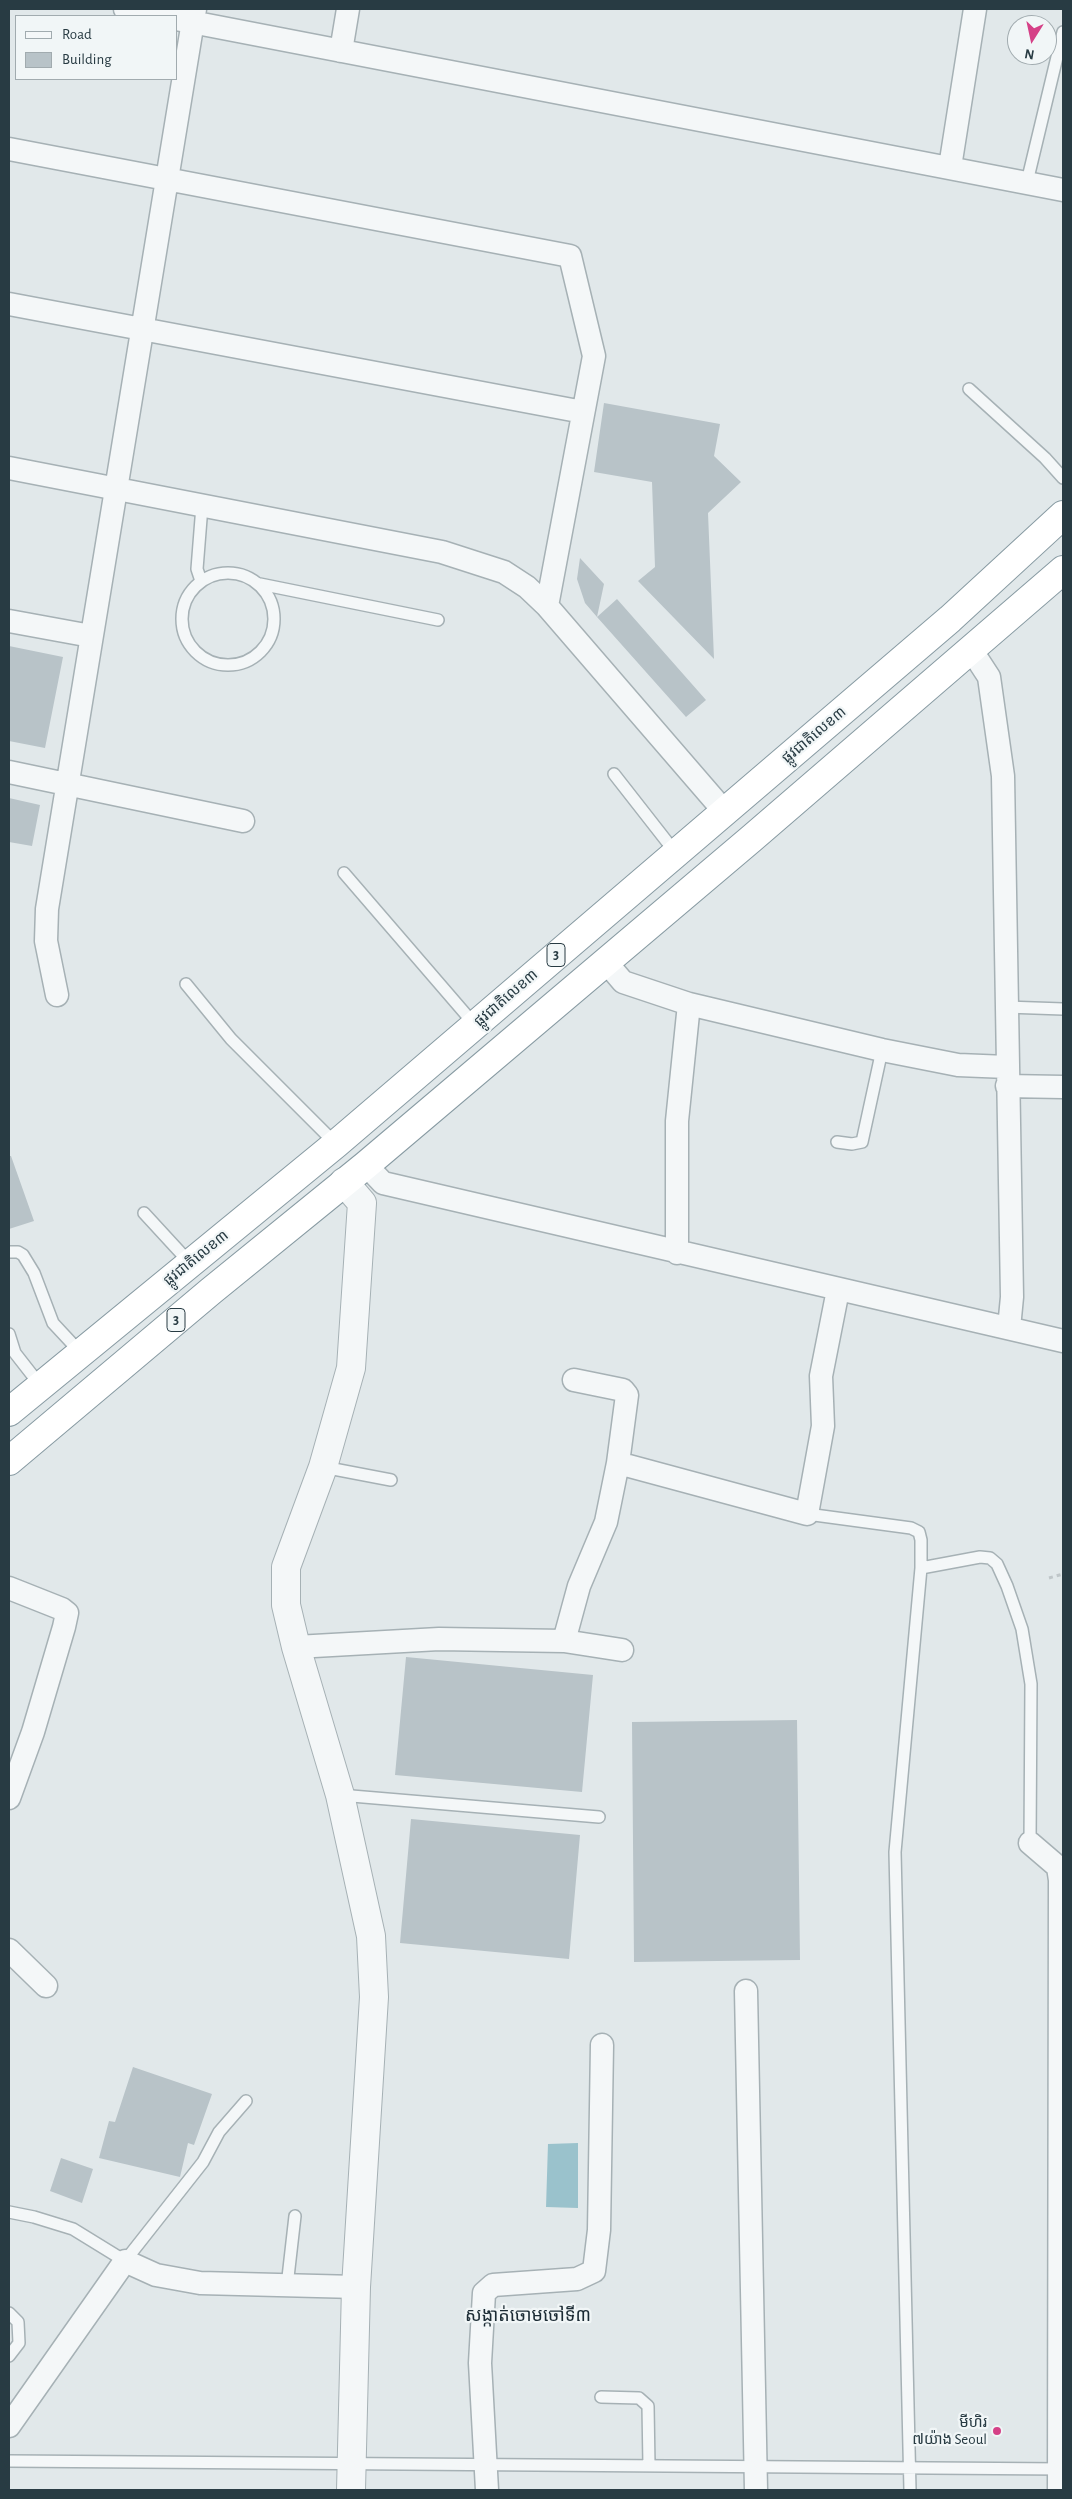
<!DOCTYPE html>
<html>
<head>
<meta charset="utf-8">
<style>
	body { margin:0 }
	#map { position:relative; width:1072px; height:2499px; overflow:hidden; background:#e1e8ea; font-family:"Alegreya Sans",sans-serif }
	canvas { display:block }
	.frame { position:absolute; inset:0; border:10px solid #283b43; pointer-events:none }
	.legend { position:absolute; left:15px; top:15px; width:162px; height:65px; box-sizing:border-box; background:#f1f6f7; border:1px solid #a1abaf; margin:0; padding:6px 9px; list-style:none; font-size:15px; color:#283b43 }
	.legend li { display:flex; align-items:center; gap:10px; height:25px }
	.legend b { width:25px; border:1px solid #a1abaf }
	.north { position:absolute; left:1007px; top:15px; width:50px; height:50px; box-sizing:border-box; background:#f1f6f7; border:1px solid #a1abaf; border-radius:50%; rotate:190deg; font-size:14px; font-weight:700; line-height:20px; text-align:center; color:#283b43 }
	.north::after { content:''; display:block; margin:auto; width:18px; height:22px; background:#d54187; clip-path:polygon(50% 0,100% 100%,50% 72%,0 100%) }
</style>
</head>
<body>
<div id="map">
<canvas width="1072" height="2499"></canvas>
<div class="frame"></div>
<ul class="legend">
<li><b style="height:6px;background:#f4f7f8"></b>Road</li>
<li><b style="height:14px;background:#b8c3c8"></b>Building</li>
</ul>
<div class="north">N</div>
</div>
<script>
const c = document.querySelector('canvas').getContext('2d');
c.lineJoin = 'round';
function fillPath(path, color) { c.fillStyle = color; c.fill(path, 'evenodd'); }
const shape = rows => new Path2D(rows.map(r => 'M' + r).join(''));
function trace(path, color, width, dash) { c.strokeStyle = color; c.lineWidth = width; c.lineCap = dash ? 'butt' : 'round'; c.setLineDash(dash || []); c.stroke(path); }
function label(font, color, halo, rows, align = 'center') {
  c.font = font + ' "Alegreya Sans","Noto Sans Khmer",sans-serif'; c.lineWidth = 4.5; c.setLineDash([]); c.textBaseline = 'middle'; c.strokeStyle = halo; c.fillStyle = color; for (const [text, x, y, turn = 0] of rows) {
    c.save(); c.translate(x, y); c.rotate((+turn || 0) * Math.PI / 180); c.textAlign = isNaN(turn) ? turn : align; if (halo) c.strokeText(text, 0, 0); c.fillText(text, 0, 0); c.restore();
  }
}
fillPath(shape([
	[578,2143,578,2208,546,2207,548,2144]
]), '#9ac2cc');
fillPath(shape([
	[604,403,720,424,714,456,741,482,708,513,714,659,638,581,655,567,652,482,594,472],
	[580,558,604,584,597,617,585,603,577,579],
	[617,599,706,700,686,717,597,617],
	[9,646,63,657,45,748,9,741],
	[9,798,40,805,32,846,9,842],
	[9,1156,11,1156,34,1221,9,1229],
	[406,1657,593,1675,582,1792,395,1775],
	[797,1720,800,1960,634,1962,632,1722],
	[411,1819,580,1835,569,1959,400,1943],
	[133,2067,212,2094,194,2145,188,2143,180,2177,99,2158,109,2121,115,2122],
	[61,2158,93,2169,82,2203,50,2191]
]), '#b8c3c8');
const service = shape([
	[1027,182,1063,32],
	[969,389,1045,458,1063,478],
	'182 619a46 46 0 1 1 92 0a46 46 0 1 1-92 0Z',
	[201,581,197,569,202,506],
	[260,584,438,620],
	[614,774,675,852],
	[344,873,475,1025],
	[186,984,231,1039,336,1144],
	[1006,1007,1063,1009],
	[837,1142,852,1144,862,1142,882,1050],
	[144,1213,190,1263],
	[9,1252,18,1252,23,1255,34,1273,53,1323,80,1352],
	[9,1334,15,1353,40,1385],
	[323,1467,391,1480],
	[807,1514,911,1528,919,1532,921,1540,921,1568,895,1852,910,2490],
	[921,1568,980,1557,990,1558,997,1564,1007,1586,1022,1629,1031,1684,1030,1843],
	[340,1795,599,1817],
	[9,2212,34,2217,73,2229,125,2261,203,2162,219,2132,246,2101],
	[287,2286,295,2216],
	[9,2313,18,2322,19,2343,9,2356],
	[601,2397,639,2398,648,2406,649,2466],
	[9,2461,1062,2469]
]);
const minor = shape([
	[125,9,161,16],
	[176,19,1063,190],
	[341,51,348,9],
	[9,149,570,256,594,356,547,606],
	[950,167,975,9],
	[9,304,583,412],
	[9,468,442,552,504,572,527,587,547,606,724,811],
	[9,621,91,636],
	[972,651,989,677,1003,776,1012,1297,1009,1328],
	[9,772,243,821],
	[606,962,623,982,689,1004,882,1050,958,1065,1007,1067],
	[57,995,46,941,47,909,195,9],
	[1007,1086,1063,1087],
	[366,1165,383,1183,1063,1341],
	[677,1253,677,1121,689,1004],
	[618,1463,807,1514,823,1426,821,1376,838,1290],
	[9,1588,62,1609,67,1613,64,1627,33,1732,9,1798],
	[564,1641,579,1586,606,1522,618,1463,627,1395,623,1390,574,1380],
	[296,1647,439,1639,564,1641,622,1650],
	[1030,1843,1058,1867,1060,1880,1059,2490],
	[9,1950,46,1986],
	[746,1991,756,2490],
	[9,2426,125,2261,156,2275,200,2283,356,2287],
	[487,2490,480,2363,484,2293,493,2285,577,2279,594,2271,599,2230,602,2045]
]);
const tertiary = shape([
	[344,1182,362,1203,351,1368,323,1467,286,1567,286,1605,296,1647,340,1795,371,1936,374,1997,356,2287,351,2490]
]);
const trunk = shape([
	[9,1412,336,1144,950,619,1063,515],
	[9,1461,211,1291,366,1165,751,839,1063,570]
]);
trace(service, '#a6b1b5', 14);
trace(minor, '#a6b1b5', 25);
trace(tertiary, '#a6b1b5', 30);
trace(trunk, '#879aa2', 30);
trace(shape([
	[1049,1578,1063,1574]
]), '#bfc6c9', 3, [4, 4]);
trace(service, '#f4f7f8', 11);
trace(minor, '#f4f7f8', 22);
trace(tertiary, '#f4f7f8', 28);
trace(trunk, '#fff', 28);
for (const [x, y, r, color] of [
	[997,2431,5,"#d54187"]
]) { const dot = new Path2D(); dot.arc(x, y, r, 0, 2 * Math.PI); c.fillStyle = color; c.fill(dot); trace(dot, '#f1f6f7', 2); }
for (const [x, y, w] of [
	[556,955,18],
	[176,1320,18]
]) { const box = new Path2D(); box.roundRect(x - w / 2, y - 11.5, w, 23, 4); c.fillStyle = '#f1f6f7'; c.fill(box); trace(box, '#283b43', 1); }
label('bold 14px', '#283b43', null, [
	["3",556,955],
	["3",176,1320]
]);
label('15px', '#283b43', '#f1f6f7', [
	["ផ្លូវជាតិលេខ៣",814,735,-40],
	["ផ្លូវជាតិលេខ៣",506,998,-41],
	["ផ្លូវជាតិលេខ៣",196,1258,-39]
]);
label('15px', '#283b43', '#f1f6f7', [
	["មីហិរ",987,2422],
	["៧យ៉ាង Seoul",987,2439]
], 'right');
label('18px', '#1b2b34', '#f1f6f7', [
	["សង្កាត់ចោមចៅទី៣",528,2316]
]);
</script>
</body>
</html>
